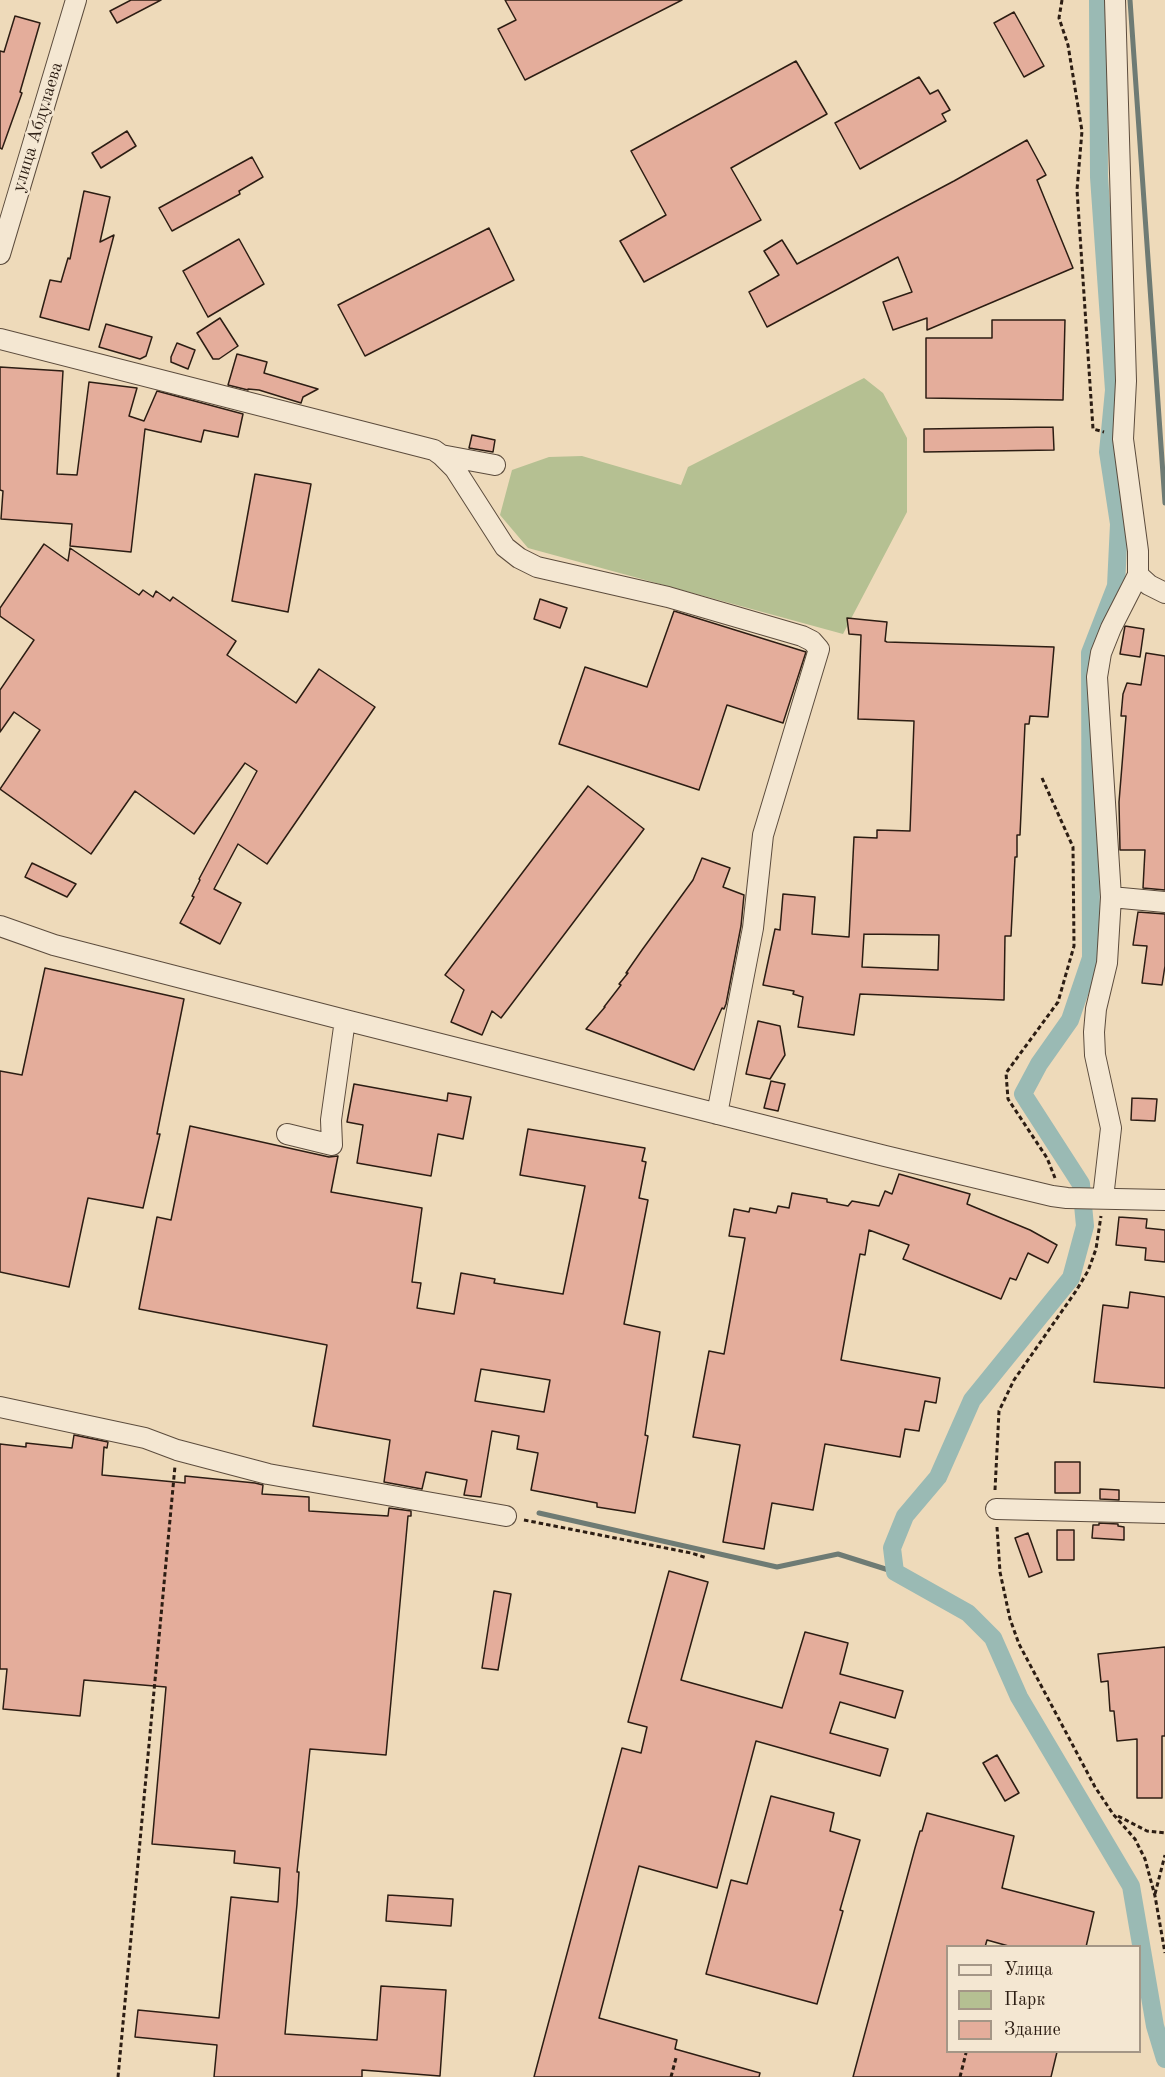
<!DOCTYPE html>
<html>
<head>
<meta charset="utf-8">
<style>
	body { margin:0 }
	#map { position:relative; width:1165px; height:2077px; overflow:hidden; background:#eedaba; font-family:"Old Standard TT",serif }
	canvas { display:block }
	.legend { position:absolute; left:946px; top:1945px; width:195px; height:108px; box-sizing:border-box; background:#f4e7d2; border:2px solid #a49686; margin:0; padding:8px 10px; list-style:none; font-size:18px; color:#2c1d13 }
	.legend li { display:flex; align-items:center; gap:12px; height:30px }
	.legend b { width:30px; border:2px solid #a49686 }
</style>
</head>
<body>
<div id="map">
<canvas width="1165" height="2077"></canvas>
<ul class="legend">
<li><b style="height:8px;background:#f4e7d2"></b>Улица</li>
<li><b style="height:16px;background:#b5c092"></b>Парк</li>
<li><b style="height:16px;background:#e4ad9b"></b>Здание</li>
</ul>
</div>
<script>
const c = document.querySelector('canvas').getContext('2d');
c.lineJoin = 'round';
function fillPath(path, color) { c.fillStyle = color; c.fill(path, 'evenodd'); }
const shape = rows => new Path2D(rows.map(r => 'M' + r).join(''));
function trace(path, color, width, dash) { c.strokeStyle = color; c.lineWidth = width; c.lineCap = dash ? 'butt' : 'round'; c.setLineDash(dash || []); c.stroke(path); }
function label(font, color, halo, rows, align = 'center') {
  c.font = font + ' "Old Standard TT",serif'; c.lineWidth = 5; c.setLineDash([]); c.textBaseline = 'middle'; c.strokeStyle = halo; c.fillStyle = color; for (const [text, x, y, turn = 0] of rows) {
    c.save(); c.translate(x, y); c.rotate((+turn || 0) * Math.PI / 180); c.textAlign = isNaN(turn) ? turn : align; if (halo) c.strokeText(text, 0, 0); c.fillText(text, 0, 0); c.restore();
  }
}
fillPath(shape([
	[864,378,883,393,907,438,907,512,843,634,528,548,500,515,512,470,549,457,582,456,681,485,688,467]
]), '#b5c092');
trace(shape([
	[1130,0,1165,503],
	[539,1513,777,1567,838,1554,895,1572]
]), '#6e7b74', 5);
trace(shape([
	[1098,0,1099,177,1114,390,1108,452,1119,524,1116,586,1090,653,1091,958,1070,1020,1039,1064,1023,1094,1081,1184,1085,1226,1071,1278,972,1400,938,1477,905,1516,892,1548,895,1572,968,1613,993,1638,1019,1697,1131,1886,1155,2026,1165,2059]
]), '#9abab4', 18);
const building = shape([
	[131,0,161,0,117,23,110,11,131,0],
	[505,0,682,0,525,80,498,29,516,20,505,0],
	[1014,12,1044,66,1024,77,994,23,1014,12],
	[15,16,40,23,20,92,22,93,2,149,0,148,0,51,4,52,15,16],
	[796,61,827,114,731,168,761,220,644,282,620,241,666,215,631,151,796,61],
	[919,77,930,94,938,90,950,110,942,114,946,121,860,169,835,123,919,77],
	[127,131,136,146,101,168,92,153,127,131],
	[1027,140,1046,175,1037,180,1073,268,927,330,927,318,893,330,883,302,912,292,898,257,767,327,749,292,779,275,764,251,782,240,797,264,954,181,1027,140],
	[252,157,263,177,239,191,240,194,172,231,159,208,252,157],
	[84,191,110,197,100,242,114,235,89,330,40,317,50,280,61,282,68,258,70,259,84,191],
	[489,228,514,280,365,356,338,305,489,228],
	[239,239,264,284,208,317,183,271,239,239],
	[220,318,238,346,219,359,213,359,197,333,220,318],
	[992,320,1065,320,1063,400,926,398,926,338,992,338,992,320],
	[106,324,152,337,146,356,140,359,99,347,106,324],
	[177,343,195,350,188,369,171,362,171,357,177,343],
	[237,354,267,362,264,373,318,389,303,397,301,403,259,390,248,389,248,390,228,385,237,354],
	[0,367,63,371,57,474,77,475,89,382,137,388,129,416,144,421,157,391,243,414,238,437,204,430,201,442,145,429,131,552,70,546,72,524,1,519,3,491,0,490,0,367],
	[1053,427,1054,450,924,452,924,429,1053,427],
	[472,435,495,440,493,452,469,448,472,435],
	[255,474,311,484,288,612,232,601,255,474],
	[44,544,68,561,70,548,139,595,143,590,153,597,156,591,170,601,173,597,236,641,227,655,296,703,319,669,375,707,267,864,238,844,214,889,241,903,220,944,180,923,194,897,192,896,200,880,199,879,257,771,245,763,194,834,135,791,91,854,0,789,40,730,14,712,0,732,0,690,34,640,0,616,0,608,44,544],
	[540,599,567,608,560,628,534,619,540,599],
	[674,611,806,652,783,723,727,705,699,790,559,744,585,667,647,687,674,611],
	[847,618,887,622,885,641,887,642,1054,647,1048,717,1030,716,1029,724,1025,724,1020,835,1017,835,1017,857,1015,857,1011,936,1005,936,1004,1000,860,994,854,1035,798,1027,803,997,793,994,794,991,763,985,775,929,780,930,783,894,815,897,812,934,849,937,854,837,877,838,877,830,910,831,914,721,858,719,861,635,849,634,847,618],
	[864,934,939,935,938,970,862,967,864,934],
	[1125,626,1144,629,1140,657,1120,654,1125,626],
	[1146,653,1165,656,1165,890,1143,888,1145,850,1120,850,1119,802,1126,716,1121,716,1123,694,1127,683,1141,685,1146,653],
	[588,786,644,829,501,1018,492,1011,482,1035,451,1022,464,990,445,975,588,786],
	[702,858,730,868,723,887,744,895,741,926,726,1004,724,1009,722,1008,694,1070,586,1029,605,1007,604,1007,621,985,619,984,628,973,626,973,642,950,693,880,702,858],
	[32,863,76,884,67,897,25,877,32,863],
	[1138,912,1165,914,1165,966,1162,985,1142,983,1147,946,1133,945,1138,912],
	[45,968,184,999,157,1134,160,1134,143,1208,88,1198,69,1287,0,1272,0,1071,22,1075,45,968],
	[758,1021,780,1026,785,1055,770,1079,746,1074,758,1021],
	[771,1081,785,1084,778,1111,764,1108,771,1081],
	[354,1084,447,1101,448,1093,471,1097,463,1139,438,1134,431,1176,357,1163,363,1125,347,1122,354,1084],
	[1132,1098,1157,1099,1155,1121,1131,1120,1132,1098],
	[190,1126,329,1157,338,1156,331,1192,422,1208,412,1282,421,1283,417,1308,454,1314,461,1273,495,1279,494,1283,563,1294,585,1186,520,1175,528,1129,645,1148,642,1161,646,1162,639,1198,648,1200,624,1324,660,1332,645,1435,648,1436,635,1513,597,1507,597,1503,531,1490,538,1453,517,1449,519,1436,492,1431,481,1497,464,1495,467,1480,426,1472,422,1489,384,1482,390,1440,313,1426,327,1345,139,1309,157,1217,171,1220,190,1126],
	[481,1369,550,1380,544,1412,475,1401,481,1369],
	[899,1174,970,1194,967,1204,1030,1230,1057,1245,1048,1263,1028,1253,1016,1280,1010,1278,1001,1299,903,1259,909,1245,869,1230,865,1255,860,1254,841,1360,940,1378,936,1403,925,1401,919,1431,905,1429,900,1457,825,1444,813,1510,772,1503,764,1549,723,1542,740,1445,693,1437,709,1351,724,1354,745,1238,729,1236,734,1209,749,1212,750,1208,776,1213,778,1206,789,1208,792,1193,827,1199,827,1202,848,1206,852,1201,879,1206,885,1191,892,1194,899,1174],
	[1119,1217,1147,1219,1146,1228,1165,1230,1165,1262,1145,1260,1146,1248,1116,1245,1119,1217],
	[1130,1292,1165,1297,1165,1388,1094,1382,1103,1305,1128,1308,1130,1292],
	[74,1435,108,1442,107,1448,104,1447,102,1475,185,1483,185,1476,255,1483,263,1485,262,1494,309,1497,309,1511,388,1516,389,1508,411,1511,411,1516,408,1516,386,1755,310,1749,297,1872,299,1872,297,1904,285,2034,377,2040,381,1986,446,1990,440,2076,362,2070,362,2077,214,2077,217,2045,135,2037,138,2010,219,2018,231,1897,278,1902,280,1868,234,1863,235,1851,152,1844,166,1687,84,1680,80,1716,3,1709,7,1669,0,1669,0,1444,26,1447,26,1443,72,1448,74,1435],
	[1055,1462,1080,1462,1080,1493,1055,1493,1055,1462],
	[1100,1489,1119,1490,1119,1500,1100,1499,1100,1489],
	[1099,1523,1118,1524,1118,1526,1124,1527,1124,1540,1092,1538,1093,1525,1099,1525,1099,1523],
	[1057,1530,1074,1530,1074,1560,1057,1560,1057,1530],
	[1028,1533,1042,1572,1029,1577,1015,1538,1028,1533],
	[669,1571,708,1582,681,1680,782,1708,805,1632,848,1643,840,1674,903,1691,895,1718,840,1702,830,1733,888,1749,880,1776,756,1741,717,1888,639,1866,599,2018,677,2040,675,2049,760,2073,759,2077,534,2077,622,1748,641,1753,647,1727,628,1722,669,1571],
	[494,1591,511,1594,498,1670,482,1668,494,1591],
	[1165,1647,1165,1736,1162,1736,1162,1798,1137,1798,1137,1739,1117,1741,1114,1711,1110,1711,1108,1681,1101,1682,1098,1654,1165,1647],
	[997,1755,1019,1793,1005,1801,983,1763,997,1755],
	[771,1796,834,1813,830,1831,860,1840,840,1910,843,1911,817,2004,706,1974,731,1880,747,1884,771,1796],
	[927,1813,1014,1836,1002,1888,1094,1912,1086,1947,1012,1947,987,1940,985,1947,948,1947,948,2052,1057,2052,1051,2077,853,2077,915,1848,920,1831,922,1831,927,1813],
	[388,1895,453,1899,451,1926,386,1921,388,1895]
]);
fillPath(building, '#e4ad9b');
trace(building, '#2c1d13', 1.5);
const minor = shape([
	[0,254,76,0],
	[0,339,434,450,441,455,455,469,505,547,519,558,537,567,668,597,802,636,812,641,819,649,763,835,753,928,717,1114],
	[441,455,495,465],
	[1138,575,1149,585,1165,593],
	[1111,897,1165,902],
	[0,926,54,945,345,1020,885,1156,1052,1196,1067,1198,1165,1200],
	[287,1134,332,1145,331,1120,345,1020],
	[1103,1198,1111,1128,1095,1055,1094,1032,1096,1009,1107,963,1111,897,1097,677,1101,653,1111,628,1138,575,1138,551,1123,439,1126,381,1115,0],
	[0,1407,145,1438,177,1450,268,1474,506,1516],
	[996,1509,1165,1513]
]);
trace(minor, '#5c4c3d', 22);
trace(shape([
	[1062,0,1059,18,1068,45,1082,131,1077,190,1093,429,1104,432],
	[1042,778,1073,847,1074,946,1058,1002,1006,1073,1008,1099,1047,1158,1055,1178],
	[995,1490,999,1411,1014,1380,1076,1291,1088,1271,1096,1249,1101,1216],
	[524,1520,691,1553,707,1558],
	[997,1527,1000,1572,1010,1619,1019,1644,1095,1787,1113,1814,1135,1839,1145,1859,1155,1896,1165,1953],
	[1118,1816,1147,1831,1165,1833],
	[1155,1894,1165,1855],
	[118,2077,175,1466],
	[671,2077,676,2058],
	[960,2077,966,2053]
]), '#2c1d13', 3, [4.5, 3]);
trace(minor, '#f4e7d2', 20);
label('18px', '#2c1d13', '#f4e7d2', [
	["улица Абдулаева",38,127,-73]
]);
</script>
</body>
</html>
